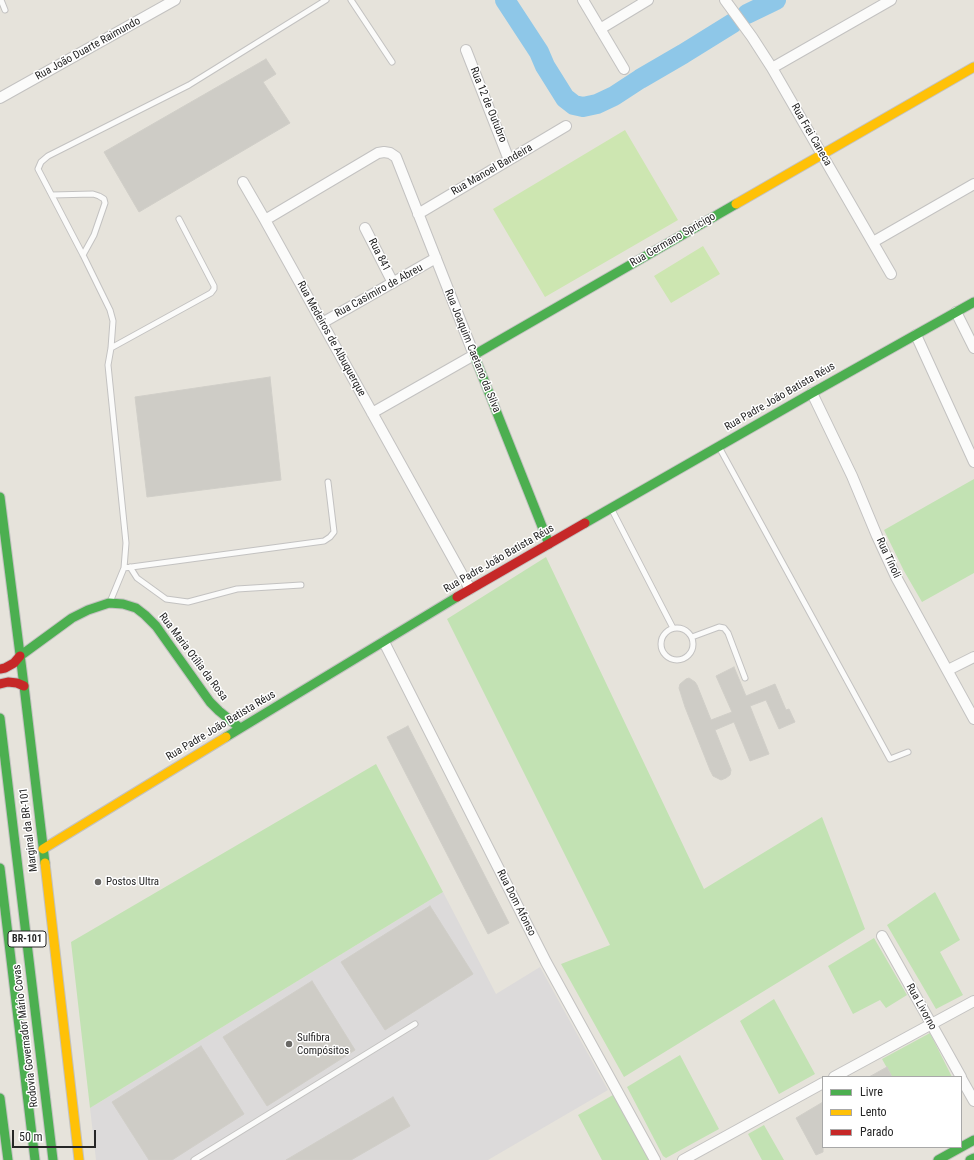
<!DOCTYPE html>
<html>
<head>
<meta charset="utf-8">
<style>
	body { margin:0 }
	#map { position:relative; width:974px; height:1160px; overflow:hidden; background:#e6e3db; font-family:"Roboto Condensed",sans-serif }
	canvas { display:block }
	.legend { position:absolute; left:822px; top:1076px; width:140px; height:72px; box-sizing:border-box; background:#fff; border:1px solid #a8a8a8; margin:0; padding:5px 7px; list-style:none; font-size:12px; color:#262626 }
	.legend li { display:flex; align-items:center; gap:8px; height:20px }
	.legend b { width:20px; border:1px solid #a8a8a8 }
	.scale { position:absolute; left:12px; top:1130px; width:84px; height:18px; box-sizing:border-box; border:2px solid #262626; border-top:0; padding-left:5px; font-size:12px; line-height:14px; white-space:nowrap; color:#262626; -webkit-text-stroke:3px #fff; paint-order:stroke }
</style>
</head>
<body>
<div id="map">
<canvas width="974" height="1160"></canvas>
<ul class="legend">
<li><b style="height:5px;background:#4caf50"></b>Livre</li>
<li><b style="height:5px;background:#ffc107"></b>Lento</li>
<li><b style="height:5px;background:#c62828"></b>Parado</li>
</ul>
<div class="scale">50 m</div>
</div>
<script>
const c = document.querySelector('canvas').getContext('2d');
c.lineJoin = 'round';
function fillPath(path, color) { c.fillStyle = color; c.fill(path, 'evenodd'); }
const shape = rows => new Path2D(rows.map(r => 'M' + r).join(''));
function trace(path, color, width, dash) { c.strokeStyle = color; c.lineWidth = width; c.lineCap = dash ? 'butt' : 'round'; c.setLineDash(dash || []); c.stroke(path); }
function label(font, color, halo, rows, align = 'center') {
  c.font = font + ' "Roboto Condensed",sans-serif'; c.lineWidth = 3; c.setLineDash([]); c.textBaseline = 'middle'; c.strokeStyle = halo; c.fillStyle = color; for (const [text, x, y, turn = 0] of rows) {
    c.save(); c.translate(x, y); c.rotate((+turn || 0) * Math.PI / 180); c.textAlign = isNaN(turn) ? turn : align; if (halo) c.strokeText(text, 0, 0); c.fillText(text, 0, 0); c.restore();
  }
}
fillPath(shape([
	[443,892,496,994,540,967,608,1090,488,1160,96,1160,90,1108]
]), '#dcdada');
fillPath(shape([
	[974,479,974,573,922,602,904,571,884,530],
	[546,557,704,889,822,817,865,929,624,1077,561,964,610,945,447,619],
	[376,764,443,892,90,1108,71,942],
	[935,892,960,940,940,952,963,995,936,1009,887,925],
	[874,938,907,995,886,1008,880,1000,853,1014,828,966],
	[774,999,815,1074,779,1094,740,1021],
	[930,1033,952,1077,892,1077,882,1059],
	[680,1055,719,1129,666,1158,663,1156,627,1087],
	[613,1095,617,1097,651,1160,602,1160,578,1115],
	[764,1125,784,1160,762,1160,748,1134]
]), '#c2e2b3');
fillPath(shape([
	[625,130,678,220,545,297,493,209],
	[703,246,720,274,671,303,654,276]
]), '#cde6b1');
trace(shape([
	[505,0,539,52,545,66,565,98,574,105,583,107,597,104,614,96,640,79,683,54,733,23],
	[747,14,776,0]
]), '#8ec7e8', 20);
const building = shape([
	[266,59,276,74,263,82,290,123,139,212,104,152,266,59],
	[270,377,281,480,147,497,135,397,270,377],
	[734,667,746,696,775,684,786,710,789,709,795,722,779,729,766,700,750,706,769,754,750,761,734,722,715,730,731,770,730,775,726,778,721,780,713,776,710,770,685,707,679,688,680,684,686,679,689,678,695,682,697,685,711,720,732,712,716,676,734,667],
	[408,726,509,923,488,934,387,737,408,726],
	[430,906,473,974,385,1030,341,962,430,906],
	[312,981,355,1050,267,1106,223,1037,312,981],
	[201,1046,244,1114,172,1160,149,1160,112,1102,201,1046],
	[887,1067,892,1077,869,1077,887,1067],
	[393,1097,410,1126,351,1160,286,1160,393,1097],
	[823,1102,823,1152,816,1155,796,1118,823,1102]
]);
fillPath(building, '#ceccc6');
trace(building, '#d0cec8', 1);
const lane = shape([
	[1,0,5,10],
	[351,0,392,62],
	[52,195,93,194,99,196,104,199,105,203,94,235,83,255],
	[111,348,211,293,214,289,214,286,179,219],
	[719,447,890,759,908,752],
	[612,510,673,628],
	[130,567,137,578,166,599,188,602,237,589,301,585],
	[124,568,324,541,330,537,334,532,328,482],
	[110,602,124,568,126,543,108,365,111,348,113,321,110,310,83,255,38,169,41,162,48,156,189,85,326,0],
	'661 644a16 16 0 1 1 32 0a16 16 0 1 1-32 0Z',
	[692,637,719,627,724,628,728,633,745,678],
	[194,1160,415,1024]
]);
const street = shape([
	[583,0,624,69],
	[725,0,752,37,772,68,891,274],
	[600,29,648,0],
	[466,50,509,160],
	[772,68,891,0],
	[0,98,175,0],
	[243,182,265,220],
	[418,214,566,126],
	[365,228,393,283],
	[873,242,974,184],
	[956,312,974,348],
	[322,323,436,258],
	[916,335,974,462],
	[812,393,852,476,877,536,896,577,974,719],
	[372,413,474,355,396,157,390,153,384,152,378,153,265,220,470,589],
	[384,642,546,962,655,1160],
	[948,670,974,657],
	[882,936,961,1077],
	[834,1077,974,1001],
	[961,1078,974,1101],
	[683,1160,823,1083]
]);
const fast = shape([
	[0,497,24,686,45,863],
	[585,523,812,393,974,302],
	[549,544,474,355,736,204],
	[20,656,72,618,88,610,109,603,123,604,136,608,145,615,156,626,210,702,219,711,240,728],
	[0,718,53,1160],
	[226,737,457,597],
	[0,868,35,1160],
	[0,1098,8,1160],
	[938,1160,974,1140],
	[970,1160,974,1158]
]);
const slow = shape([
	[736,204,974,67],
	[43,849,226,737],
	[45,863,79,1160]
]);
const jam = shape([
	[457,597,585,523],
	[0,669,5,668,14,663,20,656],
	[0,684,8,682,17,683,24,686]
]);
trace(lane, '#c3c2c1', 7);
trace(street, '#c3c2c1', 12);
trace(fast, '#c3c2c1', 11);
trace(slow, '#c3c2c1', 11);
trace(jam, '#c3c2c1', 11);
trace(lane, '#fbfbfa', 5);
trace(street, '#fbfbfa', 10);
trace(fast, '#4caf50', 9);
trace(slow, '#ffc107', 9);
trace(jam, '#c62828', 9);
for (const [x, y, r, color] of [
	[98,882,4,"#696865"],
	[289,1044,4,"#696865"]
]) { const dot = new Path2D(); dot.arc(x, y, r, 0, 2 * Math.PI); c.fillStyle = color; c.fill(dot); trace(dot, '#fff', 1.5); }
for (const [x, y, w] of [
	[27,939,38]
]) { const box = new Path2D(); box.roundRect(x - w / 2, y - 8, w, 16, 3); c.fillStyle = '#fff'; c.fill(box); trace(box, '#262626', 1); }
label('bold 10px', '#262626', null, [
	["BR-101",27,939]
]);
label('11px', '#262626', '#fff', [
	["Rua João Duarte Raimundo",88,49,-29],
	["Rua 12 de Outubro",488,105,68],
	["Rua Frei Caneca",811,135,60],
	["Rua Manoel Bandeira",492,170,-30],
	["Rua Germano Spricigo",673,240,-30],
	["Rua 841",379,255,63],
	["Rua Casimiro de Abreu",379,291,-29],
	["Rua Medeiros de Albuquerque",331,339,61],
	["Rua Joaquim Caetano da Silva",472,351,68],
	["Rua Padre João Batista Réus",780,397,-30],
	["Rua Tínoli",888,558,65],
	["Rua Padre João Batista Réus",499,559,-30],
	["Rua Maria Otília da Rosa",193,657,53],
	["Rua Padre João Batista Réus",221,726,-31],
	["Marginal da BR-101",29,830,-97],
	["Rua Dom Afonso",516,903,63],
	["Rua Livorno",921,1007,61],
	["Rodovia Governador Mário Covas",26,1036,-97]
]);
label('11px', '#262626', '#fff', [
	["Postos Ultra",106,882],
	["Sulfibra",297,1038],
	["Compósitos",297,1051]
], 'left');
</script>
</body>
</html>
